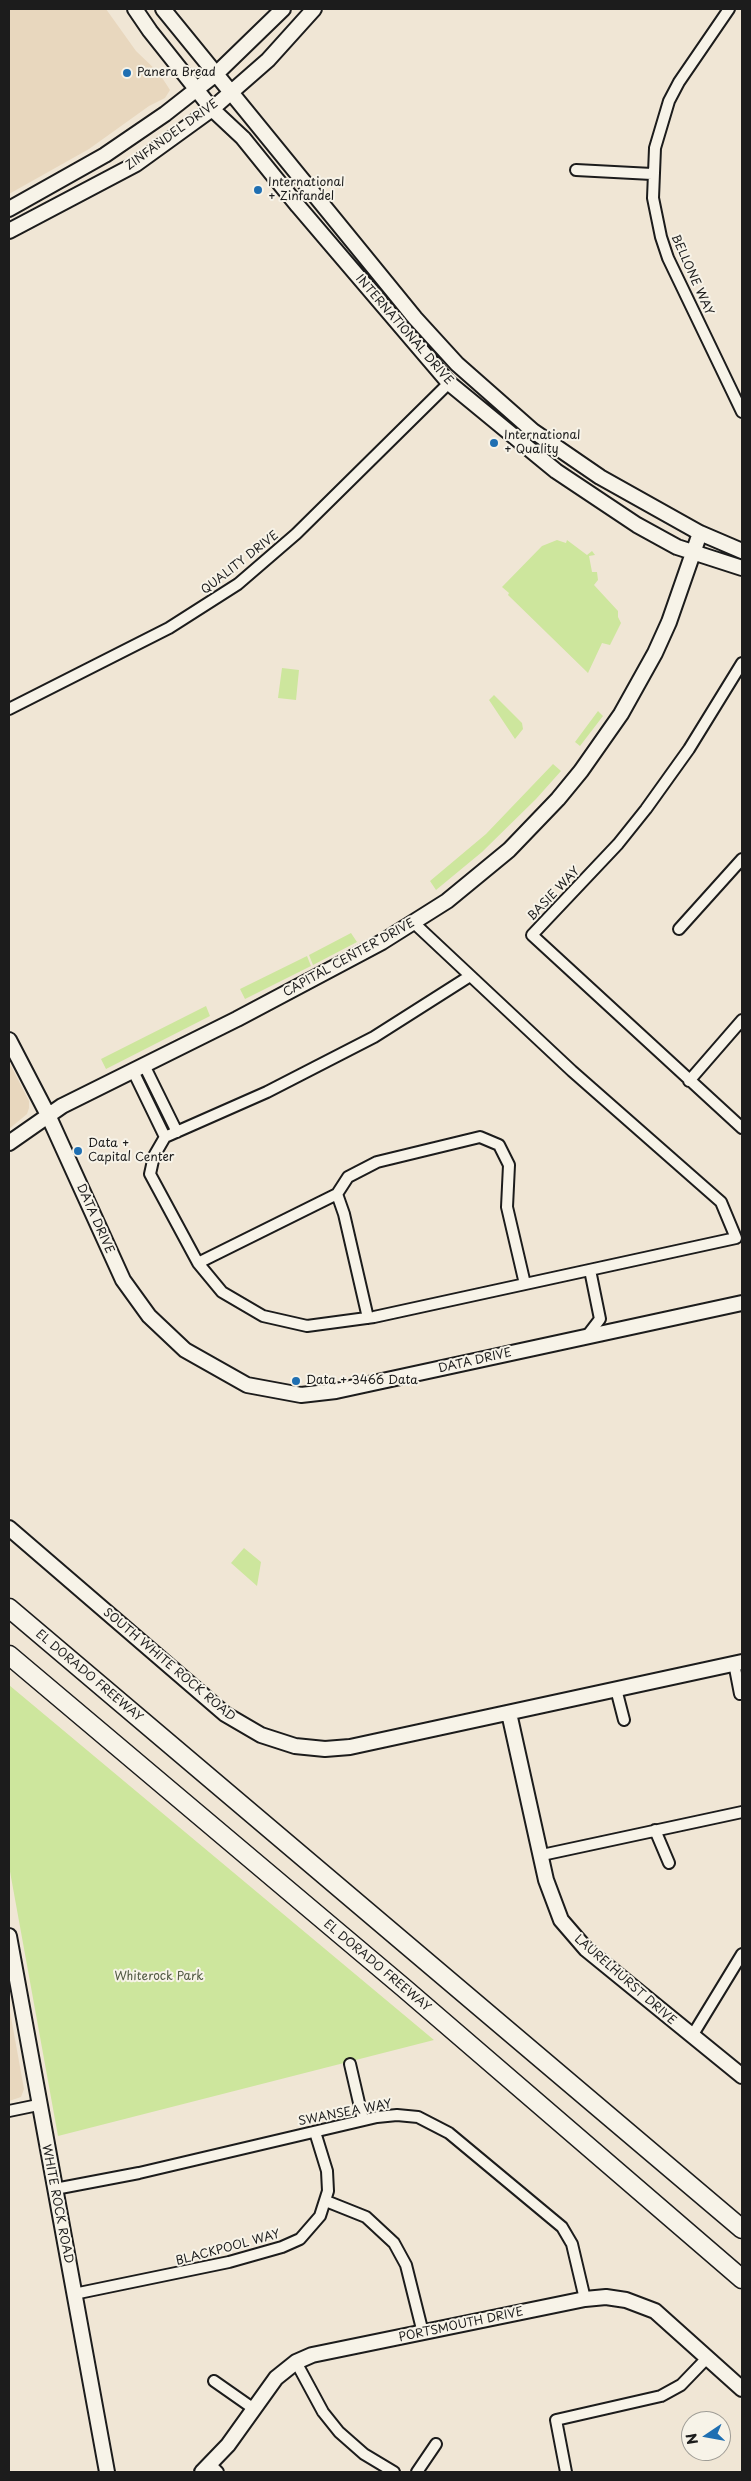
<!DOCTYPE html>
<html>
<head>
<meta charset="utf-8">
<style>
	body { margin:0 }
	#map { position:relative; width:751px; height:2481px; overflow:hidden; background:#f0e6d5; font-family:"Playpen Sans",sans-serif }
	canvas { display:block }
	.frame { position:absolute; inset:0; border:10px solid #1c1c1c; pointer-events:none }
	.north { position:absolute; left:681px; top:2411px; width:50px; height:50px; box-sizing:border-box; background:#f7f3e8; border:1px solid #9f9d96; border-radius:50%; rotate:258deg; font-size:14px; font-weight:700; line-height:20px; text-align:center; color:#1c1c1c }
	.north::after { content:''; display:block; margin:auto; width:18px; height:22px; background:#1f6fb2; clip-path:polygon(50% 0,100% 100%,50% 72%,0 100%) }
</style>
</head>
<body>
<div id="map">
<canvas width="751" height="2481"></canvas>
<div class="frame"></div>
<div class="north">N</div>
</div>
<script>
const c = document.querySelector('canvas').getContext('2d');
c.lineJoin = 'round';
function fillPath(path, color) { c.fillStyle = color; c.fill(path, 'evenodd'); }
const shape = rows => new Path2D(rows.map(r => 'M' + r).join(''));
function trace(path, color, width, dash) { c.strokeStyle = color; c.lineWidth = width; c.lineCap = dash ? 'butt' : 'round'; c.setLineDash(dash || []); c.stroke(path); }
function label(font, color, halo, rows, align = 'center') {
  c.font = font + ' "Playpen Sans",sans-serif'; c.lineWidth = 4; c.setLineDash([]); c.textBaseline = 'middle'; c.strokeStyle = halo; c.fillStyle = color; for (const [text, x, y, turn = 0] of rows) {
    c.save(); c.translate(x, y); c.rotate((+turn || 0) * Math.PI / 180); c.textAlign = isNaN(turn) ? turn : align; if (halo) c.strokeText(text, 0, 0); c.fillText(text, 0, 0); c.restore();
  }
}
fillPath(shape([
	[9,9,106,9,136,51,159,73,170,90,165,98,149,106,89,149,9,194],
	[9,1062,29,1101,29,1108,27,1114,9,1129],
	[9,2006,24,2089,21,2097,9,2101]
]), '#e8d7be');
fillPath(shape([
	[557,540,566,543,567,540,587,555,592,551,595,555,589,556,592,572,597,572,598,580,594,585,618,611,618,617,621,623,610,645,602,643,588,673,508,595,509,593,502,587,542,546],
	[282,668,299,670,296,700,278,698],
	[494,695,522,723,523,729,515,739,489,700],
	[598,711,603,716,580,746,575,742],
	[553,764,561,771,536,799,482,852,436,890,430,881,486,834],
	[351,933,357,942,313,965,309,955],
	[307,956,311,966,245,999,240,989],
	[206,1006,210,1016,106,1069,101,1059],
	[244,1548,261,1562,257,1586,231,1563],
	[9,1685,434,2040,58,2136,9,1866]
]), '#cde69d');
const street = shape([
	[729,9,679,82,669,101,655,148,653,198,661,237,668,258,742,412],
	[576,170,652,174],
	[742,663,689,749,646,809,618,844,532,935,742,1128],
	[9,709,169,628,238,584,296,534,449,383],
	[414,923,572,1071,721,1202,736,1238,374,1317,307,1326,263,1316,222,1292,198,1263,150,1174,154,1156,165,1137,267,1092,374,1037,470,976],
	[679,929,742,859],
	[144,1065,177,1132],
	[133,1071,165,1137],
	[689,1081,742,1020],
	[337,1194,348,1177,377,1162,480,1137,499,1145,509,1165,507,1207,525,1284],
	[198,1263,337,1194,344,1214,368,1318],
	[587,1336,600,1319,590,1270],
	[734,1663,740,1694],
	[616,1689,624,1720],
	[655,1830,669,1863],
	[542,1855,742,1812],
	[692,2036,742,1954],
	[350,2064,363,2120],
	[9,2111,38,2105],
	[55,2189,139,2173,377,2117,397,2115,418,2117,449,2133,562,2227,572,2244,585,2299],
	[326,2201,366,2217,394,2243,406,2265,423,2333],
	[74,2294,229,2262,282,2247,300,2239,320,2216,328,2191,327,2171,315,2132],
	[296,2362,323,2412,339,2432,364,2454,394,2472],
	[214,2381,254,2409],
	[211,2465,218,2472],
	[417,2472,436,2444],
	[566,2472,556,2420,661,2396,681,2385,708,2357]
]);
const secondary = shape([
	[135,9,150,31,212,109,243,138,298,206,449,383,556,471,637,525,677,547,742,568],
	[163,9,415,318,457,364,533,431,600,477,700,533,742,551],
	[9,209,105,155,165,114,216,74,283,9],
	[9,231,136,164,172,138,212,109,268,60,314,9],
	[9,1040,48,1115,123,1280,149,1316,185,1350,247,1385,301,1395,336,1391,742,1303],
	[9,1143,62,1106,237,1019,382,942,447,901,509,850,558,799,581,771,621,714,655,653,669,622,700,533],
	[9,1528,225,1714,261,1735,295,1746,325,1749,350,1747,742,1662],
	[509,1713,546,1880,561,1920,586,1949,742,2076],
	[9,1936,107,2472],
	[202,2472,228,2445,276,2378,296,2362,312,2355,585,2299,606,2297,626,2300,655,2311,742,2389]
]);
const highway = shape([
	[9,1608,742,2229],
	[9,1655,404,1988,742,2279]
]);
trace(street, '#1c1c1c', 14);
trace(secondary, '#1c1c1c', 18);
trace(highway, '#1c1c1c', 21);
trace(street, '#f7f3e8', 10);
trace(secondary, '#f7f3e8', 14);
trace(highway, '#f7f3e8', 18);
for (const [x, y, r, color] of [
	[127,73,5,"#1f6fb2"],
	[258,190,5,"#1f6fb2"],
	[494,443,5,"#1f6fb2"],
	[78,1151,5,"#1f6fb2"],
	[296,1381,5,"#1f6fb2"]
]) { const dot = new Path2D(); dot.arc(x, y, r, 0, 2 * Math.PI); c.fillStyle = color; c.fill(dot); trace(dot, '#f7f3e8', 2); }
label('12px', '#1c1c1c', '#f7f3e8', [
	["Panera Bread",137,73],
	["International",268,183],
	["+ Zinfandel",268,197],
	["International",504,436],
	["+ Quality",504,450],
	["Data +",88,1144],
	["Capital Center",88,1158],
	["Data + 3466 Data",306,1381]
], 'left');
label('12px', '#1c1c1c', '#f7f3e8', [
	["ZINFANDEL DRIVE",172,135,-36],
	["BELLONE WAY",692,275,66],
	["INTERNATIONAL DRIVE",404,330,49],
	["QUALITY DRIVE",240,563,-38],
	["BASIE WAY",554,894,-46],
	["CAPITAL CENTER DRIVE",349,958,-29],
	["DATA DRIVE",95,1219,66],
	["DATA DRIVE",475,1361,-13],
	["SOUTH WHITE ROCK ROAD",169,1665,40],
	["EL DORADO FREEWAY",89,1676,40],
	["EL DORADO FREEWAY",377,1966,40],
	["LAURELHURST DRIVE",625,1980,41],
	["SWANSEA WAY",345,2113,-11],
	["WHITE ROCK ROAD",57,2204,79],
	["BLACKPOOL WAY",228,2248,-15],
	["PORTSMOUTH DRIVE",461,2325,-12]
]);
label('12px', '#515943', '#f7f3e8', [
	["Whiterock Park",159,1977]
]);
</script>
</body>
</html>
